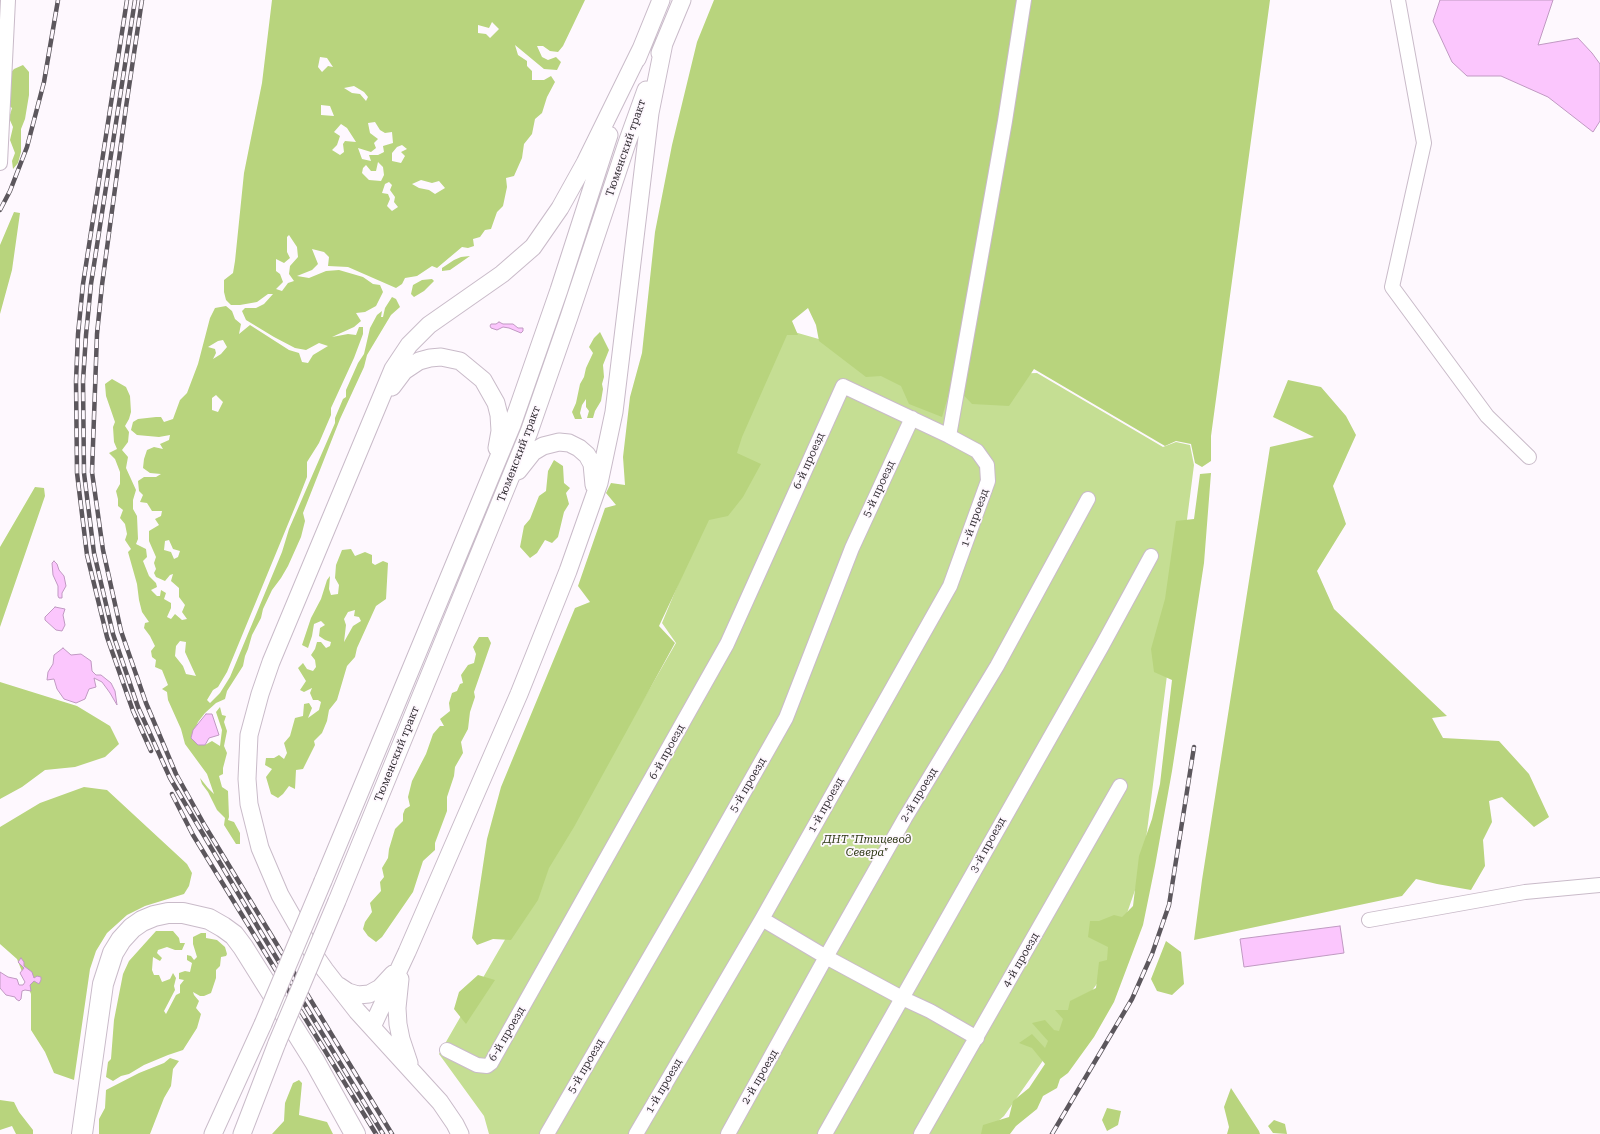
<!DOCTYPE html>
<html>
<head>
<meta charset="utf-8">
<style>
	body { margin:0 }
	canvas { display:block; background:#fef8fe }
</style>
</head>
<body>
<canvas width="1600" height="1134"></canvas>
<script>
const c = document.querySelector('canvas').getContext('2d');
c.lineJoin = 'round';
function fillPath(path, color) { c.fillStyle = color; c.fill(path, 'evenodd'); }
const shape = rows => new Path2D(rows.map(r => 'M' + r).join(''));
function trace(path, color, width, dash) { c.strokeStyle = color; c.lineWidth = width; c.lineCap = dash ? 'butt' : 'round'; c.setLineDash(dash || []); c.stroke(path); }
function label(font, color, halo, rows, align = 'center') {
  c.font = font + ' "Roboto Serif",serif'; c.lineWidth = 3.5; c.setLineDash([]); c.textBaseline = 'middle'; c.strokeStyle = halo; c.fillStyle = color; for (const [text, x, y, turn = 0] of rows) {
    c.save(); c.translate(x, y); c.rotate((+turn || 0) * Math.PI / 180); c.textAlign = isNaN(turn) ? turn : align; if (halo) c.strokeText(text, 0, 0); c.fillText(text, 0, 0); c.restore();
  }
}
fillPath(shape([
	[784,329,947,376,1037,373,1163,447,1176,442,1190,445,1194,465,1142,870,1108,968,1004,1116,983,1134,489,1134,484,1116,439,1054,676,643,662,623]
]), '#c5de93');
fillPath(shape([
	[272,0,585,0,563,46,558,52,550,51,543,46,537,46,542,57,548,60,556,57,561,62,557,70,544,69,515,45,518,55,527,61,527,66,532,71,532,80,544,80,551,76,555,82,547,97,542,113,535,119,532,134,524,144,522,158,514,176,506,178,507,187,503,206,497,212,491,229,485,230,480,237,473,239,474,246,468,248,462,247,437,268,432,266,417,276,405,278,402,284,396,288,348,267,328,266,329,257,324,252,312,249,318,264,312,270,297,276,309,278,326,271,339,270,363,277,373,284,380,285,383,292,376,306,365,312,356,313,361,321,354,327,332,337,348,334,356,335,359,327,363,327,363,334,354,358,331,408,331,415,319,443,307,462,307,477,300,495,227,672,218,687,213,690,207,700,210,703,220,693,230,677,282,552,289,529,335,423,335,418,343,399,346,397,346,390,358,363,364,354,370,328,377,315,382,311,381,317,383,317,385,308,392,297,396,299,400,307,391,315,367,355,364,367,340,419,303,513,305,521,301,537,288,566,281,578,272,590,263,609,261,618,252,635,248,649,245,656,243,666,227,691,225,699,216,703,205,713,198,722,191,738,198,745,205,745,212,741,220,746,222,730,216,712,220,707,222,715,226,716,224,722,227,731,224,746,227,753,223,768,223,774,219,776,222,787,228,791,229,817,228,820,234,822,240,833,240,844,236,844,224,825,225,818,217,810,208,792,202,784,200,778,208,788,214,794,207,774,185,744,181,729,168,700,167,692,162,689,168,685,162,670,155,667,156,660,152,657,151,651,155,646,150,636,144,628,145,623,149,622,142,612,139,600,137,584,128,552,131,549,125,540,127,534,125,524,120,518,123,510,118,506,118,499,116,491,120,484,120,472,115,459,109,453,117,449,114,442,113,427,115,422,106,396,105,384,112,379,126,387,130,396,131,412,129,419,125,426,129,432,128,442,122,450,128,457,126,468,136,490,133,500,133,509,137,516,138,539,136,544,146,549,147,557,143,561,149,576,156,583,157,587,151,590,157,596,160,596,161,590,166,593,164,599,171,603,171,608,167,617,171,619,175,614,182,620,187,619,182,612,185,605,179,597,179,588,171,581,173,574,170,575,165,581,156,577,154,573,156,569,154,563,156,557,149,541,149,531,159,525,155,519,161,516,162,511,152,511,147,503,140,502,143,495,139,491,138,481,144,477,156,477,161,474,150,473,143,468,144,459,147,450,154,447,163,449,160,444,169,440,170,435,159,437,137,435,131,430,133,422,138,419,156,417,161,417,164,422,173,419,180,400,187,393,198,364,210,318,215,308,226,306,232,311,235,319,241,324,239,334,250,325,289,350,299,353,302,362,308,363,313,355,328,346,319,343,306,350,295,348,274,337,246,320,242,311,245,308,256,308,264,304,273,294,268,294,257,302,240,305,231,305,226,300,224,292,224,280,233,273,235,261,244,173,262,83],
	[492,22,499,29,490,38,486,34,478,33,478,25,489,28],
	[320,57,327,58,333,67,328,66,322,72,318,67],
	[354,86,364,92,368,97,366,101,360,94,352,93,344,88],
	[321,105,330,106,334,116,321,115],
	[375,122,380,130,385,133,392,132,393,143,383,146,384,152,378,155,369,155,371,161,362,159,358,148,371,152,376,148,374,143,378,139,370,133,368,123],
	[341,124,347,128,356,142,345,141,343,144,344,152,340,155,332,150,337,145,340,136,334,132],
	[402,145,407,149,401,152,405,156,401,163,392,161,392,153,397,147],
	[378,162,383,167,384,175,381,181,369,180,362,173,363,168,366,165,371,171,376,171],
	[421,180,432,183,439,181,445,188,435,194,429,190,419,188,412,184],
	[389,182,392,185,390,190,395,197,394,202,398,207,392,211,387,206,390,199,388,194,382,193,385,184],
	[289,235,297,247,298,257,290,266,289,274,294,281,288,283,282,291,276,289,283,282,280,274,276,271,276,259,284,263,290,258,287,252,287,237],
	[223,340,227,347,221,354,213,359,216,353,215,349,208,347,218,341],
	[216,395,223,402,218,412,212,410,212,398],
	[169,540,173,549,180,551,178,557,174,559,171,552,164,550,165,541],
	[180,641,186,642,185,652,196,676,186,674,183,666,175,656,176,646],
	[714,0,1270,0,1211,436,1211,461,1202,467,1195,463,1191,444,1176,441,1165,446,1034,369,1009,406,972,404,952,383,942,417,909,404,901,386,881,376,866,377,819,341,816,325,808,308,792,321,798,335,787,335,742,437,737,453,761,464,743,497,728,516,709,520,659,626,675,643,574,827,549,868,538,900,511,940,493,939,477,945,472,938,487,839,501,787,575,608,590,602,578,586,605,508,616,505,606,493,611,483,625,485,623,457,630,397,642,353,655,232,672,145,697,42],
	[23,65,29,72,29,95,25,119,21,129,21,152,18,163,13,169,12,161,15,153,10,140,13,127,9,118,12,108,6,103,8,76,14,69],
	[14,212,20,213,12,270,0,314,0,245],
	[470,256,450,270,442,271,442,268,454,260,461,257],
	[432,279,434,281,424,291,414,297,411,294,413,285,422,280],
	[600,332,609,350,603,365,604,377,602,384,603,389,601,401,595,411,593,418,587,418,589,411,586,407,586,399,582,405,580,413,582,419,575,419,572,412,576,403,580,384,584,377,586,368,593,353,589,347,594,338],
	[1288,380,1321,387,1346,416,1356,435,1333,486,1346,524,1317,571,1334,609,1447,716,1432,718,1443,738,1499,741,1529,774,1549,817,1534,827,1502,797,1489,801,1492,822,1483,840,1485,866,1471,890,1437,884,1416,879,1402,896,1194,940,1202,880,1270,447,1314,437,1273,417],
	[554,460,563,466,564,483,570,488,566,493,569,504,564,512,558,537,552,543,545,540,537,553,530,558,520,547,524,526,530,519,539,496,546,491,548,471],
	[1211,473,1204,563,1172,771,1155,866,1143,925,1114,1002,1094,1037,1068,1073,1060,1079,1057,1088,1043,1096,1037,1109,1016,1126,1010,1134,981,1134,983,1125,1009,1117,1013,1101,1029,1088,1045,1064,1032,1048,1019,1043,1032,1034,1045,1048,1048,1041,1032,1023,1045,1020,1054,1030,1059,1031,1063,1019,1055,1010,1068,1010,1070,1001,1096,988,1099,962,1107,960,1108,947,1088,937,1090,921,1099,921,1114,915,1122,917,1133,906,1139,856,1152,819,1160,784,1172,680,1154,672,1151,649,1165,599,1176,521,1194,519,1200,474],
	[35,487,44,488,45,496,0,627,0,547],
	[351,549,355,556,365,552,372,555,372,563,375,565,383,561,388,563,386,599,376,606,357,648,355,657,347,666,337,700,329,710,327,721,322,733,314,741,315,745,303,769,296,770,295,789,289,786,283,794,278,798,271,794,266,777,272,769,265,765,266,758,274,758,279,755,284,759,287,753,284,743,290,736,295,718,303,716,304,704,309,703,312,708,308,718,319,710,321,702,318,700,313,700,310,693,312,688,304,692,300,690,306,681,298,668,303,663,307,669,313,671,316,667,315,660,311,655,315,649,317,642,321,642,326,648,330,646,331,642,325,640,319,636,320,628,325,625,321,621,314,624,312,636,308,648,302,645,311,618,321,599,327,580,330,576,329,589,331,595,338,594,339,585,335,578,336,565,342,550],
	[355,610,354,616,359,617,361,621,353,626,344,642,346,625,344,619,348,612],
	[479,637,488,637,491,643,474,692,475,697,470,712,468,729,461,742,463,753,455,767,454,776,447,797,447,811,435,843,435,850,423,861,413,892,382,937,376,942,368,936,363,929,365,922,372,912,370,903,381,891,380,882,384,877,382,868,388,858,389,849,395,829,403,821,403,814,405,809,410,806,408,797,412,781,426,754,433,734,440,726,444,726,440,719,450,711,449,703,452,693,457,691,460,684,463,683,461,675,468,665,474,663,476,654,473,647],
	[0,682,77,706,110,726,119,744,105,757,75,767,45,770,22,787,0,799],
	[84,787,107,790,187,864,192,873,189,886,184,894,145,906,127,915,107,933,96,951,90,969,74,1080,54,1073,45,1052,31,1030,31,994,17,959,0,944,0,827,40,803],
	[156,931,173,931,179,938,180,943,185,943,182,950,175,950,167,947,158,950,157,953,162,958,160,961,153,957,152,970,154,975,159,975,162,982,170,979,173,973,176,978,174,986,175,990,164,1011,166,1014,176,995,180,993,180,985,184,980,179,979,179,973,185,971,190,972,192,963,187,960,187,955,191,956,194,960,197,957,193,944,193,937,201,933,206,933,206,938,217,940,225,947,227,954,226,956,221,957,220,966,216,970,216,978,211,993,204,996,200,996,193,992,194,995,199,1001,196,1008,201,1014,197,1028,183,1050,168,1055,144,1065,129,1074,121,1076,113,1081,106,1077,108,1062,111,1059,114,1020,123,974,129,961],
	[1166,941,1181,952,1184,984,1172,995,1157,991,1151,979],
	[478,975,495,980,466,1024,454,1009,459,992],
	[170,1058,179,1061,173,1069,171,1086,164,1098,150,1134,99,1134,99,1119,105,1108,106,1090,139,1073,164,1063],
	[299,1080,302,1083,299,1115,327,1122,333,1134,272,1134,284,1121,285,1103,293,1083],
	[1231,1088,1259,1131,1260,1134,1227,1134,1229,1127,1224,1107],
	[0,1100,14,1102,19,1112,33,1130,33,1134,16,1134,12,1126,0,1130],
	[1107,1108,1121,1111,1118,1125,1107,1131,1102,1120],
	[1274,1120,1285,1124,1287,1134,1273,1133,1268,1126]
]), '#b8d47d');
const water = shape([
	[1440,0,1553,0,1538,45,1578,38,1592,53,1600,64,1600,121,1593,132,1548,97,1501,76,1467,76,1452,62,1433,21,1440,0],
	[499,322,503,324,513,324,518,328,523,328,523,331,521,333,509,328,503,327,497,330,491,328,490,326,491,324,496,324,499,322],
	[54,561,57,564,59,570,64,576,66,586,62,593,62,598,59,598,58,596,58,586,53,575,52,563,54,561],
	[55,607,65,609,63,615,65,625,62,631,56,630,45,620,45,617,55,607],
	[63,648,71,655,81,654,91,661,92,671,96,675,101,675,111,683,115,691,117,705,110,693,102,682,94,678,96,687,89,689,85,699,76,703,64,699,57,689,54,679,47,680,48,672,53,664,54,655,63,648],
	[206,714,212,714,219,735,209,738,205,745,198,745,191,738,193,730,206,714],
	[1340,926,1344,953,1244,967,1240,939,1340,926],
	[21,958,24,962,24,966,32,972,34,978,37,976,41,977,41,980,39,984,34,981,30,985,31,991,25,990,22,991,21,999,19,1001,16,999,15,997,6,995,0,988,0,972,8,977,17,979,19,985,23,985,25,982,20,973,24,968,18,962,21,958]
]);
fillPath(water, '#fbc6fd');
trace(water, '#c099c2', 1);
const minor = shape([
	[1398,0,1424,143,1392,287,1487,416,1529,457],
	[0,163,8,0],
	[949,436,1005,121,1024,0],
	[762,919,826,957,902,998,930,1011,977,1038],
	[1369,920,1525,892,1600,885],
	[447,1050,477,1065,487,1066,491,1063,727,644,843,386,949,436,977,451,987,465,988,481,950,586,762,919,636,1134],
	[547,1134,696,877,786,718,852,548,912,418],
	[728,1134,826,957,905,818,997,666,1088,499],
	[825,1134,1102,646,1151,556],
	[921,1134,1120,786]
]);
const major = shape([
	[660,53,682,0],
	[637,59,661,0],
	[392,387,404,371,419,361,430,358,441,357,460,361,483,380,496,403,499,415,500,431,497,448],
	[518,471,533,452,543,446,559,442,569,443,579,448,587,455,592,464,594,485],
	[323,881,512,425,559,290,609,135],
	[337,901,529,432,569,317,628,140,646,90],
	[400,979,397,1008,398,1024,401,1039,409,1063],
	[339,986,348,992,358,995,369,994,380,988,393,974],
	[372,1027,407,952,519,694,568,571,599,483,614,412,650,113,664,43],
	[213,1134,263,1024],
	[242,1134,277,1043],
	[460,1134,455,1124,440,1102,357,1011,325,970,313,953,280,895,260,848,249,804,247,779,249,735,260,694,271,662,393,369,409,345,429,325,502,274,533,247,560,208,585,163,641,49]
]);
const highway = shape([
	[82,1134,103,984,113,953,121,940,132,928,142,921,154,916,168,913,183,913,209,919,223,927,234,935,243,947,315,1062,355,1134]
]);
trace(minor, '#c9bbc9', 16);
trace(major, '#c9bbc9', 19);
trace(highway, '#c9bbc9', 22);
trace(minor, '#fff', 14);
trace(major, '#fff', 17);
trace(highway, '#fff', 20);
const rail = shape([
	[127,0,83,284,78,334,76,381,77,473,87,555,107,637,133,711,151,751],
	[135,0,91,284,86,335,83,381,84,473,94,553,113,634,138,707,170,778,262,934,383,1134],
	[142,0,126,107,102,285,97,334,92,472,103,550,121,631,146,703,176,774,205,826,392,1134],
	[0,210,10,191,27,147,44,82,58,0],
	[172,794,193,835,376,1134],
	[1052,1134,1132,999,1152,954,1169,905,1194,747]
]);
trace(rail, '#5c575d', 4.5);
trace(rail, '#fef8fe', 3, [9]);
const majorBridge = shape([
	[263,1024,323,881],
	[277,1043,337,901]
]);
trace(majorBridge, '#c9bbc9', 19, []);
trace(majorBridge, '#fff', 17);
label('11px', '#363137', '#fef8fe', [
	["Тюменский тракт",626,148,-71],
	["Тюменский тракт",519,454,-69],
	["6-й проезд",809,461,-66],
	["5-й проезд",879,489,-65],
	["1-й проезд",975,518,-70],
	["6-й проезд",667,752,-61],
	["Тюменский тракт",397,754,-68],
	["5-й проезд",748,785,-60],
	["2-й проезд",919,795,-59],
	["1-й проезд",826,805,-61],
	["3-й проезд",988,845,-61],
	["4-й проезд",1021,960,-60],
	["6-й проезд",507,1034,-60],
	["5-й проезд",586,1066,-60],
	["2-й проезд",760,1077,-60],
	["1-й проезд",664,1086,-60]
]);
label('italic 11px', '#2d3814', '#fef8fe', [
	["ДНТ \"Птицевод",867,840],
	["Севера\"",867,853]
]);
</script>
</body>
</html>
